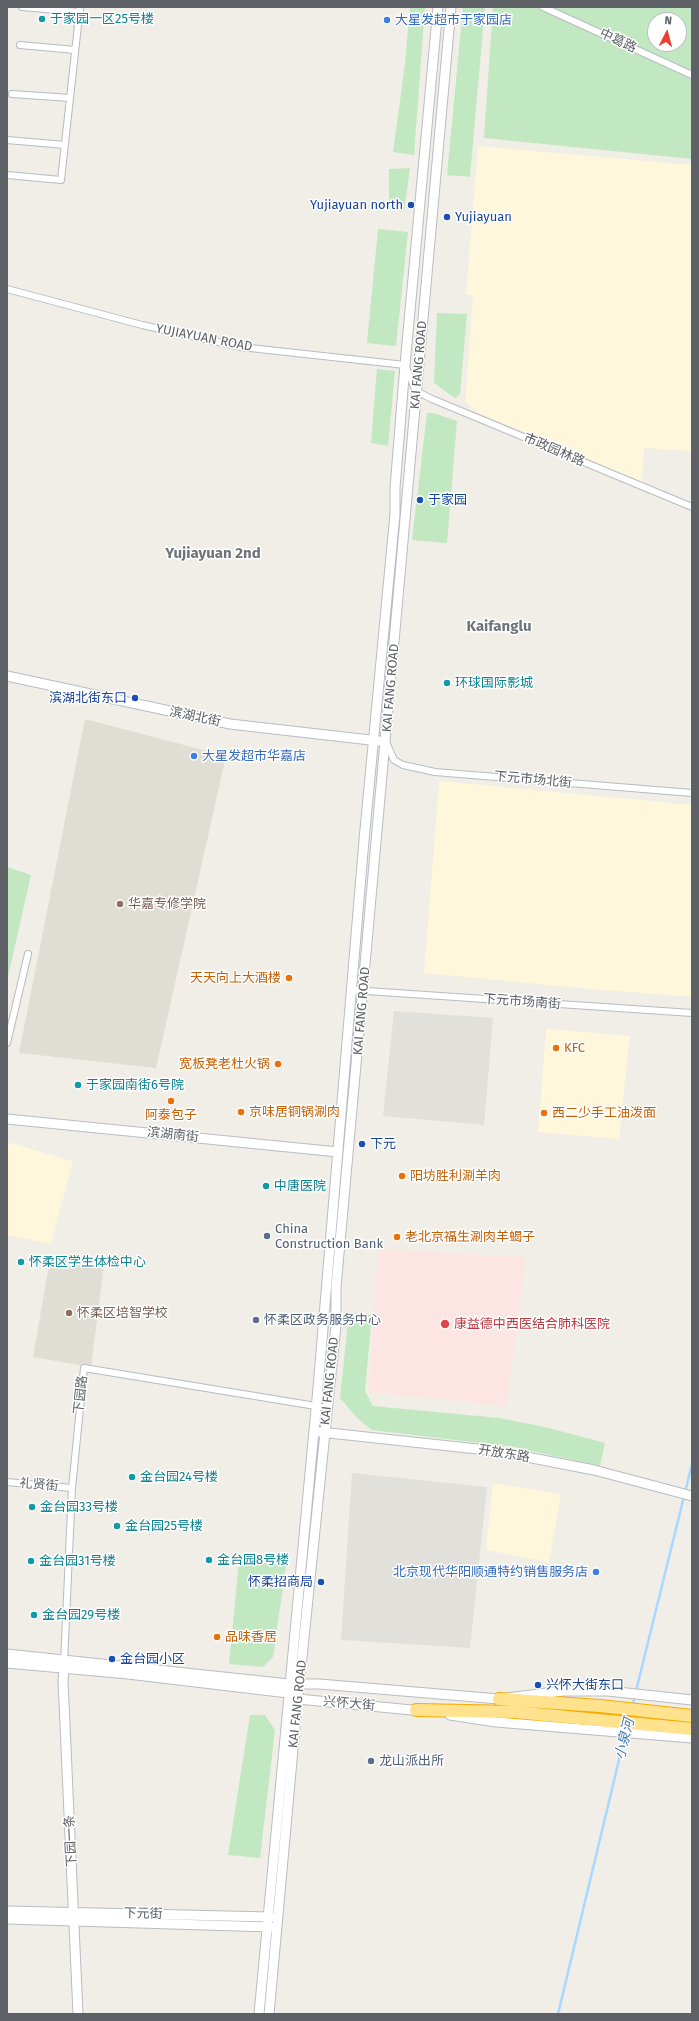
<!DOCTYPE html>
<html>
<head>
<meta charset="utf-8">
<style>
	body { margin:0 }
	#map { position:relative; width:699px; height:2021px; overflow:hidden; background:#f0eee6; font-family:"Fira Sans",sans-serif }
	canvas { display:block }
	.frame { position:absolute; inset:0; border:8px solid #5d6166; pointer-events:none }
	.north { position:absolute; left:647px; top:12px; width:40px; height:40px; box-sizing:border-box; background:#fff; border:1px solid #bec0c2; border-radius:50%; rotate:6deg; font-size:11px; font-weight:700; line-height:16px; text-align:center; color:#5d6166 }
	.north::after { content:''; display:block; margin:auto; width:14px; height:18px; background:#ed3f2f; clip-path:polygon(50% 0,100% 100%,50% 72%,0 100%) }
</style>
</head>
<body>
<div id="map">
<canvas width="699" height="2021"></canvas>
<div class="frame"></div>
<div class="north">N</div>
</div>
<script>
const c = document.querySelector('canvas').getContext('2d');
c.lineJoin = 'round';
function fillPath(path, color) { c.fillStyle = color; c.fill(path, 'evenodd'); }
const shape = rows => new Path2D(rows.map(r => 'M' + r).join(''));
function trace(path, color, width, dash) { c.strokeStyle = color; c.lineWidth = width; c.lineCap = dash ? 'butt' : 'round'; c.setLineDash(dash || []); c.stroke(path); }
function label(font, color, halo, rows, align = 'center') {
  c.font = font + ' "Fira Sans","Noto Sans SC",sans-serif'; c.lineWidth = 3; c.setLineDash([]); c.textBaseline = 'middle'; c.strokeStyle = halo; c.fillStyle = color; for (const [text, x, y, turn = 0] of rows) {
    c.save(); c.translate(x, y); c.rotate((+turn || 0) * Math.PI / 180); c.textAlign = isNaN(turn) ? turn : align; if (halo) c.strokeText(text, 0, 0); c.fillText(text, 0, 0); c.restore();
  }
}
fillPath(shape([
	[478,146,692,165,692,451,644,448,642,482,477,412,465,402,473,295,466,295],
	[439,781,692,805,692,997,579,988,424,973],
	[546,1029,630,1036,619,1139,538,1132],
	[7,1142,73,1161,51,1244,7,1235],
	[493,1483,561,1494,549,1562,486,1550]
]), '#fef7dc');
fillPath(shape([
	[394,1011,493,1018,484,1125,383,1116],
	[352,1473,487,1487,470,1648,341,1640]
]), '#e1e0da');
fillPath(shape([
	[85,719,226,756,156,1068,19,1053],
	[50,1259,104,1265,91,1367,33,1357]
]), '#e0ddd4');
fillPath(shape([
	[378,1249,525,1257,507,1406,369,1392]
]), '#fce5e3');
fillPath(shape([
	[410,7,425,7,414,155,393,152,405,64],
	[463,7,485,7,470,177,447,175],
	[493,7,692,7,692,159,484,138],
	[655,20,679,20,679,44,655,44],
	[410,168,404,211,389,208,389,169],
	[378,229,408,232,396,346,367,343],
	[437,313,467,314,460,394,455,398,434,383],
	[377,369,395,371,388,446,371,443],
	[427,413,433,413,457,421,447,543,412,540],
	[7,867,31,875,7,981],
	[349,1312,372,1315,365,1391,373,1406,499,1418,545,1427,605,1443,600,1466,514,1447,372,1430,358,1419,340,1398],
	[239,1561,286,1565,273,1657,263,1667,229,1664],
	[250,1715,265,1715,275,1730,260,1858,228,1855]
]), '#c2e8c2');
trace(shape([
	[636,1691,692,1464],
	[632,1707,635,1696],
	[558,2014,625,1735]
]), '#a7d8ff', 2.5);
const street = shape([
	[22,7,80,12],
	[543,7,692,75],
	[20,45,75,50],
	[12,94,70,98],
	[7,140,65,145],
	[7,175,61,180,80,7],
	[7,289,142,325,241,347,405,365,416,391,432,399,692,507],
	[386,742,394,760,403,765,435,772,692,793],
	[352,990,692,1013],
	[7,1043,28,954],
	[7,1482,72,1488],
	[64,1663,72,1488,84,1368,328,1408]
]);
const secondary = shape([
	[7,676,230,724,379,741],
	[7,1119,338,1152],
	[320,1432,496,1451,594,1470,692,1496],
	[7,1654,289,1684,319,1684,499,1699,563,1691,608,1691,692,1700],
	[7,1663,128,1674,288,1693,298,1699,422,1711],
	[64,1669,63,1681,78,2014],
	[450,1715,496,1722,692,1738],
	[7,1911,271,1917],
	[7,1919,271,1927],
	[259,2014,318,1388,364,840,395,514,395,488,405,365,438,7],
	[269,2014,296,1716,336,1325,336,1287,451,7]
]);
const highway = shape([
	[499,1699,600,1706,692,1716],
	[416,1710,515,1712,692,1729]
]);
trace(street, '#b8bbc0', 8);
trace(secondary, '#b9bcc2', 11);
trace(highway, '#f6aa00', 14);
trace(street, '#fff', 6);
trace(secondary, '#fff', 9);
trace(highway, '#ffe28e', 12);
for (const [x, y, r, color] of [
	[42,19,4,"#0f9aa8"],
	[387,20,4,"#3f7fe0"],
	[411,205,4,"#1a4fb4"],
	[447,217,4,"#1a4fb4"],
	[420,500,4,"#1a4fb4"],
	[447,683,4,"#0f9aa8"],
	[135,698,4,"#1a4fb4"],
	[194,756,4,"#3f7fe0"],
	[120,904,4,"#8d6e63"],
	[289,978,4,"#e8710a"],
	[556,1048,4,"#e8710a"],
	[278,1064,4,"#e8710a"],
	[78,1085,4,"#0f9aa8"],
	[171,1101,4,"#e8710a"],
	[241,1112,4,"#e8710a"],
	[544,1113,4,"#e8710a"],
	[362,1144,4,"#1a4fb4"],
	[402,1176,4,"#e8710a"],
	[266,1186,4,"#0f9aa8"],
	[267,1236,4,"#5c6f8a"],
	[397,1237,4,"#e8710a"],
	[21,1262,4,"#0f9aa8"],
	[69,1313,4,"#8d6e63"],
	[256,1320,4,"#5c6f8a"],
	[445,1324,5,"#e0444e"],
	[132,1477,4,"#0f9aa8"],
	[32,1507,4,"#0f9aa8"],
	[117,1526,4,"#0f9aa8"],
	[209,1560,4,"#0f9aa8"],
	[31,1561,4,"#0f9aa8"],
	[596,1572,4,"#3f7fe0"],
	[321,1582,4,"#1a4fb4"],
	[34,1615,4,"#0f9aa8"],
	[217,1637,4,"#e8710a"],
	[112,1659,4,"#1a4fb4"],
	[538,1685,4,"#1a4fb4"],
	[371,1761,4,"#5c6f8a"]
]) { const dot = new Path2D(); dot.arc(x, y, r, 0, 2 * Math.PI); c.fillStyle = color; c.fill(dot); trace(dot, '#fff', 1.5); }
label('13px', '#0d838f', '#fff', [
	["于家园一区25号楼",50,19],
	["环球国际影城",455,683],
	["于家园南街6号院",86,1085],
	["中唐医院",274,1186],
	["怀柔区学生体检中心",29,1262],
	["金台园24号楼",140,1477],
	["金台园33号楼",40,1507],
	["金台园25号楼",125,1526],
	["金台园8号楼",217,1560],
	["金台园31号楼",39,1561],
	["金台园29号楼",42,1615]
], 'left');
label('13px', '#366cbe', '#fff', [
	["大星发超市于家园店",395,20],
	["大星发超市华嘉店",202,756],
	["北京现代华阳顺通特约销售服务店",588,1572,"right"]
], 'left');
label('13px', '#5d6166', '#fff', [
	["中葛路",618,41,25],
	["YUJIAYUAN ROAD",204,338,11],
	["KAI FANG ROAD",419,365,-85],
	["市政园林路",554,450,23],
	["KAI FANG ROAD",391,688,-85],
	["滨湖北街",195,717,12],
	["下元市场北街",533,780,5],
	["下元市场南街",522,1002,4],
	["KAI FANG ROAD",362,1011,-85],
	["滨湖南街",173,1135,6],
	["KAI FANG ROAD",330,1381,-84],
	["下园路",81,1395,-84],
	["开放东路",504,1454,9],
	["礼贤街",39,1485,5],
	["KAI FANG ROAD",298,1704,-84],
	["兴怀大街",349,1704,5],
	["下园一条",71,1841,-93],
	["下元街",143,1914,1]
]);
label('13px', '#164399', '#fff', [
	["Yujiayuan north",403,205,"right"],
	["Yujiayuan",455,217],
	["于家园",428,500],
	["滨湖北街东口",127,698,"right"],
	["下元",370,1144],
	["怀柔招商局",313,1582,"right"],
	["金台园小区",120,1659],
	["兴怀大街东口",546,1685]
], 'left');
label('13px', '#785e54', '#fff', [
	["华嘉专修学院",128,904],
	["怀柔区培智学校",77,1313]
], 'left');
label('13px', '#c56008', '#fff', [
	["天天向上大酒楼",281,978,"right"],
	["KFC",564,1048],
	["宽板凳老杜火锅",270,1064,"right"],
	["京味居铜锅涮肉",249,1112],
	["西二少手工油泼面",552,1113],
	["阿泰包子",171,1115,"center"],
	["阳坊胜利涮羊肉",410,1176],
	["老北京福生涮肉羊蝎子",405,1237],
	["品味香居",225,1637]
], 'left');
label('13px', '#4e5e75', '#fff', [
	["China",275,1229],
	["Construction Bank",275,1244],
	["怀柔区政务服务中心",264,1320],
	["龙山派出所",379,1761]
], 'left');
label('13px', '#be3a42', '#fff', [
	["康益德中西医结合肺科医院",454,1324]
], 'left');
label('italic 14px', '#4178b4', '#fff', [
	["小泉河",625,1739,-76]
]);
label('bold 15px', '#6e7378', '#fff', [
	["Yujiayuan 2nd",213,554],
	["Kaifanglu",499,627]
]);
</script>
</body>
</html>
